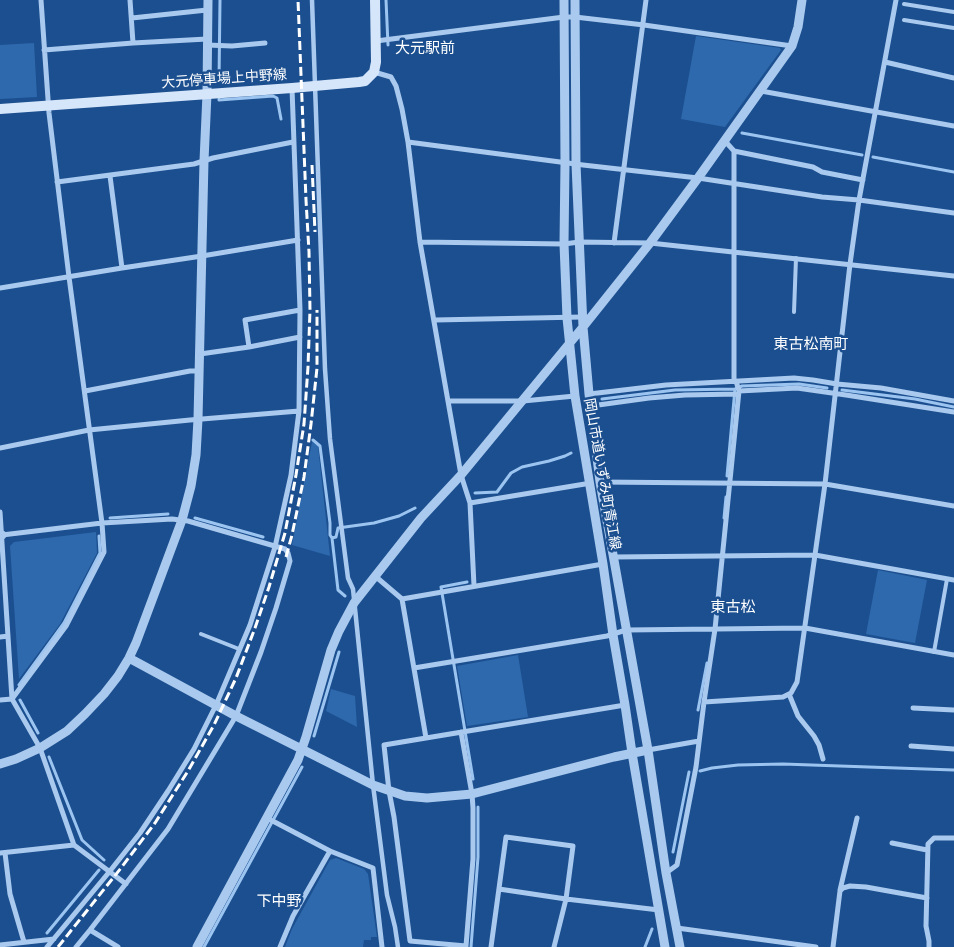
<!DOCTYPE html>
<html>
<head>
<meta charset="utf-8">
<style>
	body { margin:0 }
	canvas { display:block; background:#1b4f8f }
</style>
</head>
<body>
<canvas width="954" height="947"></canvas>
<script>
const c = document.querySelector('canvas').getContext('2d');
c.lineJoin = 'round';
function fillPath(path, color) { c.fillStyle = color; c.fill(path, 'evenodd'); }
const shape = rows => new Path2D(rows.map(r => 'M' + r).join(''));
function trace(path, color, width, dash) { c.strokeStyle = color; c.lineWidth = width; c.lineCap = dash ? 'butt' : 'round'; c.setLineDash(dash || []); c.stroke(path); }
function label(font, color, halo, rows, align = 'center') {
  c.font = font + ' "Work Sans","Noto Sans JP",sans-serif'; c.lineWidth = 5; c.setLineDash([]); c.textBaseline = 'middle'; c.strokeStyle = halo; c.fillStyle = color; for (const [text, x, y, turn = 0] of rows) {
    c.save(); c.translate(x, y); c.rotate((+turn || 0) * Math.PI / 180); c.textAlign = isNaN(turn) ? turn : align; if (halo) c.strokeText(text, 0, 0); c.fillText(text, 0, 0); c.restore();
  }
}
fillPath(shape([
	[696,36,780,48,781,50,725,127,681,119],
	[34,43,37,97,0,99,0,45],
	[312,442,318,446,330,556,292,545],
	[96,532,97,553,60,624,19,679,10,546,14,542],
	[878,570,927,580,915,643,866,634],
	[518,655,528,717,467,726,457,666],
	[331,689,355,696,357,727,326,711],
	[336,858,364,869,368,874,377,937,371,937,371,940,364,940,363,947,285,947,292,929,330,860]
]), '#2e69ad');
trace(shape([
	[386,0,388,45],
	[219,81,220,0],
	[219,99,219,100,273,96,277,98,281,119],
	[742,133,862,155],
	[873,157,954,172],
	[842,390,915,399,954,407],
	[602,399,675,390,735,389,742,386,799,384,827,388],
	[313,440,320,446,330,523,330,535,332,538,338,590,345,596],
	[727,476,735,389],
	[475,493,497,492,511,473,522,467,549,461,565,456,571,453],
	[110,518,168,514],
	[195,518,263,537],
	[724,518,726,497],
	[332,538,336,537,338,528,374,523,399,516,415,508],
	[467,582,441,587,473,779],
	[19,685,64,623,100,553,99,536],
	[20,700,38,733],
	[698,710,707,663],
	[314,736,339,652],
	[49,757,82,840,104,860],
	[700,771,712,768,738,765,783,764,954,770],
	[673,852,689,772],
	[47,933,99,870],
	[204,947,302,767],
	[471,947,478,857,478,807],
	[645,947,652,929]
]), '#9cc4f0', 3);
trace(shape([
	[904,4,954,12],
	[904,20,954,28],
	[794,312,796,258],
	[201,634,239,649],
	[934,652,947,579]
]), '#a9c9ee', 4);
trace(shape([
	[312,0,325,369,330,439,348,578,353,589,373,785,387,895,395,927,398,947]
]), '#a9c9ee', 4.5);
trace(shape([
	[130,0,133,43],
	[132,18,207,10],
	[376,41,564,17,575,17,644,25,792,46],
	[207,45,232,46,265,43],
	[44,50,133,43,207,39],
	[885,62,954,78],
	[374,72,391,77,396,86,402,109,408,142,420,242,461,475,470,503,474,586],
	[761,91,954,126],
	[725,141,734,151,734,381],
	[408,142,583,165,698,178,822,197,859,200,954,213],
	[734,151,813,167,822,172,863,180],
	[110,176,122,268],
	[57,182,194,164,213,158,293,142],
	[420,242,564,244,579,242,650,243,954,276],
	[614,243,646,0],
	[0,288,122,268,202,256,298,240],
	[435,320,582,317],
	[249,347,245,320,300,310],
	[200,354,249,347,300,337],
	[85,391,190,371,200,371],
	[739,391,797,388,846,395,954,412],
	[589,394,666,385,794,378,813,380,837,384,881,388,954,401],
	[448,401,523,401,575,396],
	[591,406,649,398,685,395,738,394],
	[0,448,89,430,190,420,299,411],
	[599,482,825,484,954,506],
	[470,503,591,483],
	[0,512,12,699,40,748,74,845,126,884],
	[2,535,102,523,172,519,188,521,285,549,288,553,290,561,276,608,261,652,236,716,168,829,90,930,76,947],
	[614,557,815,555,954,580],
	[375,576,402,599,426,738],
	[402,599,603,564],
	[0,637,8,636],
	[414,668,607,636,626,630,805,628,954,655],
	[789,694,798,716,814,736,819,745,823,759],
	[0,700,12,699,66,626,104,552,102,523,69,277,49,113,41,0],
	[704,702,783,697,791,693,797,682,825,484,850,264,859,200,896,0],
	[913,708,954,710],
	[461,732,472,794,473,808,473,859,466,946,410,941,394,817,389,791,384,745,426,738,625,705],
	[911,746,954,749],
	[648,750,699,741],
	[267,818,330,851,373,868,382,947],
	[892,843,927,850],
	[0,853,74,845],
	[5,853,10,894,24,942],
	[666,873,677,865,696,767,704,702,715,629,739,391,736,381],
	[499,889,566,899,659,910],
	[840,890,857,818],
	[677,928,816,947],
	[90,930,118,947],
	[0,945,54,939],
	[47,947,110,871,140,833,168,791,194,749,216,705,250,625,275,547,291,475,299,411,300,310,292,88],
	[280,947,293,916,330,851],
	[491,947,506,837,573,846,566,899,554,947],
	[833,947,840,891,843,888,850,886,866,887,927,898],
	[929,947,929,941,926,926,928,844,934,838,954,838]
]), '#a9c9ee', 5);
trace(shape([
	[564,0,565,163,564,244,567,318,575,396,603,564,613,635,625,705,632,753,665,947],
	[575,0,576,164,583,327,589,394,600,482,648,750,666,873,680,947],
	[0,535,2,535],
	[129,658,236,716,373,785,405,796,427,798,472,794,614,757,648,750],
	[0,764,16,759,40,748,67,731,85,714,104,694,118,676,129,658,136,643,182,520,191,486,196,455,198,419,204,161,207,94,208,0],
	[197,947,298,760,306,737,331,650,339,631,354,603,421,518,461,475,583,327,650,243,698,178,792,46,798,27,802,0]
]), '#a9c9ee', 9);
trace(shape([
	[0,109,292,88,359,82,365,81,374,72,376,62,375,0]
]), '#d6e6fa', 10);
trace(shape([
	[312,165,315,232],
	[286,557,292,535,304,477,311,424,317,368,317,310],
	[58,947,121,868,155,823,188,771,214,725,236,678,255,628,269,587,285,533,296,475,304,424,308,367,310,310,309,252,306,200,298,0]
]), '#fff', 3, [9, 4]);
label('14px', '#fff', '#1b4f8f', [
	["大元停車場上中野線",224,79,-4],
	["岡山市道いずみ町青江線",602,474,80]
]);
label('15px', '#fff', '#1b4f8f', [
	["大元駅前",425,49],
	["東古松南町",811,345],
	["東古松",733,608],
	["下中野",279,902]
]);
</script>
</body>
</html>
